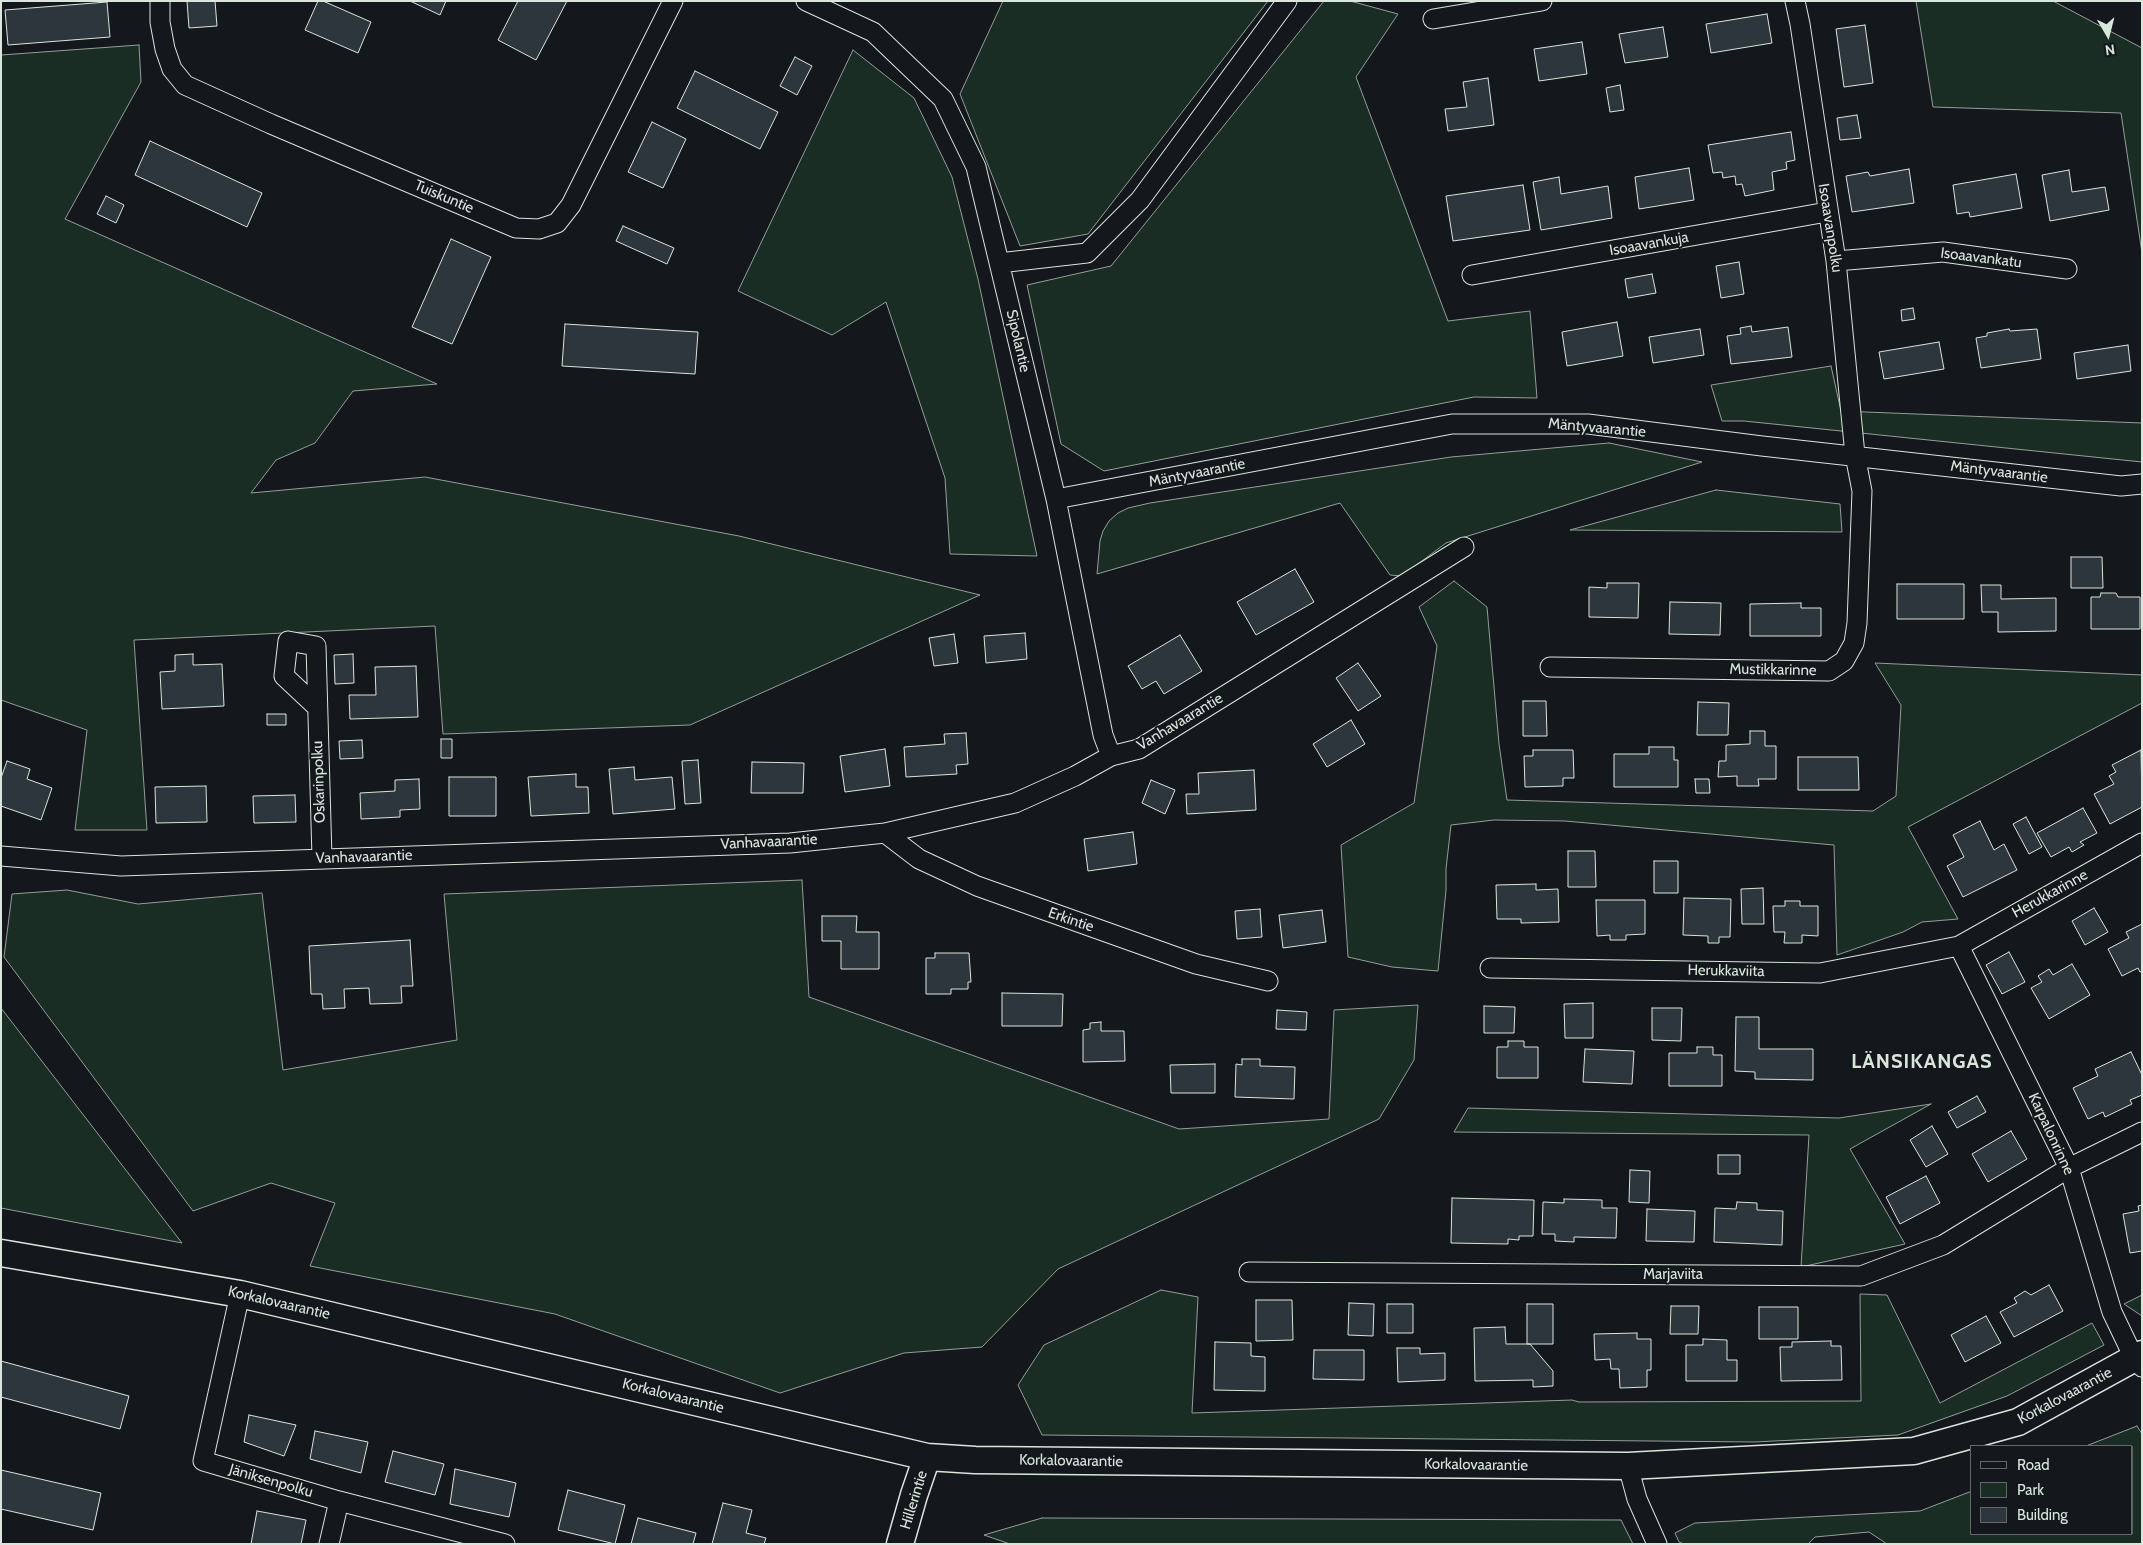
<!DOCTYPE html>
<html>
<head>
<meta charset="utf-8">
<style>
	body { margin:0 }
	#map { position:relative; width:2143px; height:1545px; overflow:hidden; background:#14181c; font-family:Cabin,sans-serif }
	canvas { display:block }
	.frame { position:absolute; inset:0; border:2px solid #d8e6dc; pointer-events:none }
	.legend { position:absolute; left:1970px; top:1445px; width:162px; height:90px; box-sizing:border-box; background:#14181c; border:1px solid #626a69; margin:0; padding:6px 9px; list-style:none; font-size:15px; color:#d8e6dc }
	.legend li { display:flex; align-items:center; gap:10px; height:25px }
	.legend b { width:25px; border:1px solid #626a69 }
	.north { position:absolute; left:2083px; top:10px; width:50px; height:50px; -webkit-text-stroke:4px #14181c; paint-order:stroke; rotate:172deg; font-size:14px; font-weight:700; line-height:20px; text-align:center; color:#d8e6dc }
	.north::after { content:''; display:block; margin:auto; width:18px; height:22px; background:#d8e6dc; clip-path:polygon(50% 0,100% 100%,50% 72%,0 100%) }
</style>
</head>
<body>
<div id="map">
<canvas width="2143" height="1545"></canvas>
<div class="frame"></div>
<ul class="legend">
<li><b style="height:6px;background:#14181c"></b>Road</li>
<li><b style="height:14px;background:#1a2d24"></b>Park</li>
<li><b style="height:14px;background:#2c363c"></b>Building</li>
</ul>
<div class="north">N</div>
</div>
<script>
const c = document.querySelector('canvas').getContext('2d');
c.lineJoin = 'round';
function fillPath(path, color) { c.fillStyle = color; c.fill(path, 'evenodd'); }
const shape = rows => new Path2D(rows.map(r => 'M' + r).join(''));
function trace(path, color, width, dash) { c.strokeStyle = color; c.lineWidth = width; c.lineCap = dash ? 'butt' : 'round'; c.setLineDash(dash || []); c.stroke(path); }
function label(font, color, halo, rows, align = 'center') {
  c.font = font + ' Cabin,sans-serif'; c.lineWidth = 4; c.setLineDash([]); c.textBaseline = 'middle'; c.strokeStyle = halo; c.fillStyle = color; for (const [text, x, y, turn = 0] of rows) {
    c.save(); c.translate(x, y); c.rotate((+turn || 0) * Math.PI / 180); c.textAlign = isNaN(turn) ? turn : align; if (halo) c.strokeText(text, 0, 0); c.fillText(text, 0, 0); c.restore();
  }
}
const green = shape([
	[1003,1,1268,1,1088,234,1020,246,960,94,1003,1],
	[1324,1,1350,1,1398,14,1356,77,1448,321,1530,311,1537,398,1474,397,1104,471,1061,444,1027,285,1111,266,1324,1],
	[1916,1,2053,1,2142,48,2142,253,2121,113,1933,107,1916,1],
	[139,45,141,82,65,219,437,384,353,391,315,443,276,460,251,493,425,477,739,536,980,595,690,725,443,734,435,626,134,640,147,830,75,830,87,730,1,700,1,55,139,45],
	[853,50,914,98,952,177,978,279,1037,556,950,554,945,478,886,302,832,335,738,291,853,50],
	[1831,366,1841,411,2142,423,2142,462,1744,421,1722,421,1711,385,1831,366],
	[1609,443,1702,462,1446,543,1402,576,1390,575,1340,503,1097,574,1100,541,1103,531,1109,521,1118,513,1128,508,1150,503,1451,457,1609,443],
	[1716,490,1840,504,1842,532,1570,530,1716,490],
	[1454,581,1487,607,1499,744,1507,800,1873,811,1896,796,1901,705,1875,663,2142,675,2142,703,1908,827,1958,919,1922,922,1903,932,1837,955,1834,845,1565,821,1494,820,1451,825,1446,869,1446,890,1438,971,1392,967,1348,957,1341,845,1414,803,1437,646,1419,607,1454,581],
	[802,880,809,997,1179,1129,1329,1119,1334,1010,1418,1005,1414,1060,1379,1119,1058,1269,982,1347,904,1353,780,1393,555,1314,310,1266,335,1203,271,1183,193,1211,4,957,12,894,67,890,138,904,262,893,283,1070,457,1040,444,894,802,880],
	[1,1008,182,1243,1,1208,1,1008],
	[1931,1104,1850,1149,1905,1244,1801,1267,1809,1135,1454,1132,1468,1108,1839,1118,1931,1104],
	[1161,1290,1198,1297,1192,1413,1572,1400,1579,1402,1861,1401,1860,1294,1887,1295,1940,1403,2092,1323,2104,1345,2007,1396,1898,1435,1754,1442,1042,1435,1018,1385,1044,1345,1161,1290],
	[2142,1295,2142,1316,2124,1304,2142,1295],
	[2137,1426,2142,1434,2142,1544,1887,1544,1869,1532,1815,1537,1808,1544,1684,1544,1679,1542,1675,1533,1695,1523,1920,1511,1972,1491,1972,1534,2132,1534,2132,1446,2086,1446,2137,1426],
	[1042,1518,1621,1520,1633,1544,1010,1544,984,1535,1042,1518]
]);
fillPath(green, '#1a2d24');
trace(green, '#939e99', 1);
const building = shape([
	[187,1,215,1,217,26,189,28,187,1],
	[318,1,323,1,371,22,358,53,305,30,318,1],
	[410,1,446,1,440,15,410,1],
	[518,1,567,1,536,60,498,40,518,1],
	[107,2,110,37,8,45,5,10,107,2],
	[1767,14,1772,43,1711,53,1706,24,1767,14],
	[1865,25,1873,83,1844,87,1836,29,1865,25],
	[1663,27,1668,57,1625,63,1619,34,1663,27],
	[1582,42,1587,74,1539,81,1534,49,1582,42],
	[795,57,812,66,797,95,780,86,795,57],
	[695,71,778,112,760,149,677,108,695,71],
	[1488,78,1494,125,1448,131,1445,109,1467,107,1463,82,1488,78],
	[1620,85,1624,110,1610,112,1606,88,1620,85],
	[1857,115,1861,138,1840,140,1837,118,1857,115],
	[652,122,686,139,663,188,628,172,652,122],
	[1791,132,1795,160,1786,162,1787,169,1772,172,1774,190,1745,196,1742,184,1736,185,1735,176,1723,178,1722,172,1713,173,1708,145,1791,132],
	[150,141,262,193,247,227,135,175,150,141],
	[1689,168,1694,200,1639,209,1635,177,1689,168],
	[1909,169,1914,203,1852,212,1846,176,1868,172,1870,176,1909,169],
	[2069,170,2072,192,2105,187,2109,210,2050,221,2042,175,2069,170],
	[2016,174,2022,208,1970,217,1969,212,1957,214,1953,185,2016,174],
	[1559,177,1561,194,1608,186,1612,218,1541,230,1533,182,1559,177],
	[1523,185,1530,230,1453,241,1446,196,1523,185],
	[106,196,124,205,116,223,97,214,106,196],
	[623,226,674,248,667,264,616,241,623,226],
	[451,239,491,257,452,344,412,327,451,239],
	[1739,262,1744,294,1721,298,1716,266,1739,262],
	[1652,274,1656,293,1628,298,1625,279,1652,274],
	[1913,308,1915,319,1902,321,1901,310,1913,308],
	[1617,322,1623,356,1567,366,1562,332,1617,322],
	[565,324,698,332,695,374,562,366,565,324],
	[1751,326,1752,332,1788,327,1792,357,1731,364,1727,336,1741,334,1740,328,1751,326],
	[1700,329,1704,355,1653,363,1649,337,1700,329],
	[2009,329,2010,331,2037,329,2041,359,1981,368,1976,338,1987,336,1987,333,2009,329],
	[1939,342,1944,369,1884,379,1879,352,1939,342],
	[2128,345,2131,371,2077,379,2074,353,2128,345],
	[2071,557,2102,557,2103,588,2071,588,2071,557],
	[1295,569,1314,602,1256,635,1237,602,1295,569],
	[1607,583,1639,583,1638,618,1589,617,1589,587,1607,588,1607,583],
	[1897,584,1964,584,1964,619,1897,619,1897,584],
	[1981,585,2001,585,2001,599,2056,598,2056,631,1998,632,1998,612,1982,612,1981,585],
	[2101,593,2116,593,2118,597,2140,597,2140,629,2091,629,2091,597,2100,597,2101,593],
	[1670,602,1721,603,1720,635,1669,634,1670,602],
	[1801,603,1801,608,1821,608,1821,636,1750,636,1750,604,1801,603],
	[1025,633,1027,659,986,663,984,636,1025,633],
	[954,634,958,663,934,666,929,638,954,634],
	[1180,635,1202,671,1164,694,1156,681,1142,689,1128,666,1180,635],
	[193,654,193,665,222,664,224,706,162,709,160,672,175,671,175,655,193,654],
	[353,654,354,683,335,684,334,655,353,654],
	[1358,663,1381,696,1358,711,1336,678,1358,663],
	[416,666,418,717,350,719,349,695,376,695,375,667,416,666],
	[1523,701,1546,701,1547,736,1523,736,1523,701],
	[1698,702,1729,703,1728,735,1697,735,1698,702],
	[267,714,286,714,286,725,267,725,267,714],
	[1351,720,1365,744,1327,767,1313,744,1351,720],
	[1750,731,1765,731,1765,746,1776,746,1776,779,1758,779,1759,786,1737,786,1737,776,1718,777,1719,761,1726,761,1726,745,1750,744,1750,731],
	[966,733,968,764,956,765,957,774,906,777,904,747,945,744,944,734,966,733],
	[441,739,452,739,452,758,441,758,441,739],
	[362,740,363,758,340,759,339,741,362,740],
	[1649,747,1674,747,1674,760,1678,760,1678,787,1614,787,1614,754,1649,754,1649,747],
	[885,749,890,786,845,792,840,756,885,749],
	[1533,750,1573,750,1574,778,1563,778,1563,786,1525,787,1524,756,1533,756,1533,750],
	[2141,750,2142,807,2110,824,2094,794,2114,784,2109,776,2116,772,2112,765,2141,750],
	[1798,757,1858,757,1859,790,1798,790,1798,757],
	[698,760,701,803,685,804,682,761,698,760],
	[7,761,30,769,27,779,52,788,41,820,1,806,1,778,7,761],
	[752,762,804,763,803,793,751,793,752,762],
	[634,767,635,780,672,777,675,809,613,814,609,769,634,767],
	[1254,770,1256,810,1187,814,1186,794,1199,794,1198,773,1254,770],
	[576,774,576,787,588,787,589,813,531,816,528,777,576,774],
	[449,777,496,777,496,816,449,816,449,777],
	[419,779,420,809,400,810,400,817,361,819,360,793,395,791,395,780,419,779],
	[1695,779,1709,779,1710,793,1696,793,1695,779],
	[1151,780,1175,790,1165,814,1142,803,1151,780],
	[206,786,207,822,156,823,155,787,206,786],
	[295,795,296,822,254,823,253,796,295,795],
	[2083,808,2097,833,2080,842,2084,845,2072,852,2069,847,2051,857,2037,833,2083,808],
	[2026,817,2042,847,2029,854,2013,824,2026,817],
	[1980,821,1994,850,2004,844,2017,870,1963,897,1947,866,1964,857,1953,835,1980,821],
	[1133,832,1137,864,1088,871,1084,839,1133,832],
	[1568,851,1595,851,1596,887,1568,887,1568,851],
	[1654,861,1678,861,1678,893,1654,893,1654,861],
	[1536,884,1536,890,1558,889,1559,922,1521,923,1521,919,1497,919,1496,885,1536,884],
	[1763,888,1764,924,1742,924,1741,889,1763,888],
	[1684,898,1731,899,1730,937,1719,937,1719,943,1708,943,1708,936,1683,935,1684,898],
	[1596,900,1645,900,1645,934,1626,935,1626,940,1610,940,1610,935,1597,936,1596,900],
	[1785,901,1800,901,1800,906,1818,906,1818,936,1802,935,1802,943,1784,943,1785,932,1774,932,1773,906,1785,906,1785,901],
	[2094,908,2108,932,2085,945,2072,921,2094,908],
	[1260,909,1262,937,1237,939,1235,911,1260,909],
	[1322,910,1326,942,1283,948,1279,915,1322,910],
	[822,916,857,916,856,932,879,932,879,969,841,969,841,941,822,941,822,916],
	[2142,924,2142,971,2140,972,2138,968,2122,976,2108,949,2129,938,2126,932,2142,924],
	[410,940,413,986,401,986,402,1003,370,1004,369,988,344,989,345,1008,323,1009,322,994,311,994,309,946,410,940],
	[2009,952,2025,982,2002,994,1986,965,2009,952],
	[935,953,969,953,971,982,968,982,968,989,951,989,951,994,926,994,926,958,935,958,935,953],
	[2072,964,2090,995,2049,1019,2031,988,2042,982,2038,976,2049,969,2053,975,2072,964],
	[1002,993,1063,994,1062,1026,1002,1026,1002,993],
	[1593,1003,1593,1038,1565,1038,1564,1004,1593,1003],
	[1484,1006,1515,1007,1514,1033,1484,1033,1484,1006],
	[1652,1008,1682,1008,1681,1041,1652,1040,1652,1008],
	[1277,1010,1307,1012,1306,1030,1276,1029,1277,1010],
	[1736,1017,1759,1017,1759,1049,1813,1049,1813,1080,1755,1079,1755,1072,1735,1071,1736,1017],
	[1101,1022,1101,1031,1124,1031,1125,1061,1083,1062,1083,1030,1090,1029,1090,1023,1101,1022],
	[1508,1041,1524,1041,1524,1047,1538,1047,1538,1078,1497,1078,1497,1047,1508,1047,1508,1041],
	[1697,1047,1713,1047,1713,1055,1722,1055,1722,1086,1669,1086,1669,1053,1697,1053,1697,1047],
	[1585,1049,1634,1051,1632,1084,1583,1082,1585,1049],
	[2131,1052,2142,1075,2142,1095,2130,1100,2132,1104,2105,1117,2103,1112,2088,1119,2073,1088,2098,1076,2095,1069,2131,1052],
	[1242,1059,1260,1059,1260,1066,1295,1067,1294,1099,1235,1097,1236,1064,1242,1065,1242,1059],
	[1215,1064,1215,1093,1171,1093,1170,1065,1215,1064],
	[1977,1096,1986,1112,1957,1128,1948,1112,1977,1096],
	[1932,1126,1948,1154,1926,1167,1910,1140,1932,1126],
	[2011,1131,2027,1159,1988,1182,1972,1154,2011,1131],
	[1718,1155,1740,1155,1740,1174,1718,1174,1718,1155],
	[1630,1170,1650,1171,1649,1203,1629,1202,1630,1170],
	[1926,1176,1940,1203,1900,1224,1886,1197,1926,1176],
	[1452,1198,1534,1200,1533,1236,1519,1236,1519,1240,1508,1239,1508,1244,1451,1243,1452,1198],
	[1564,1199,1602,1200,1602,1208,1617,1208,1616,1238,1574,1237,1574,1242,1555,1241,1555,1234,1542,1234,1543,1202,1564,1203,1564,1199],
	[1737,1202,1757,1203,1757,1210,1783,1211,1782,1245,1714,1242,1715,1208,1736,1209,1737,1202],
	[2142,1205,2142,1251,2130,1253,2123,1214,2139,1211,2138,1206,2142,1205],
	[1647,1209,1695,1211,1694,1242,1646,1241,1647,1209],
	[2049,1285,2063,1311,2014,1337,2000,1312,2017,1303,2014,1298,2025,1291,2031,1295,2049,1285],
	[1256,1300,1292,1300,1293,1340,1256,1341,1256,1300],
	[1349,1303,1374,1304,1373,1336,1348,1335,1349,1303],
	[1387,1304,1413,1304,1413,1333,1387,1333,1387,1304],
	[1527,1304,1553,1304,1553,1344,1527,1344,1527,1304],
	[1671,1306,1699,1306,1698,1334,1670,1334,1671,1306],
	[1759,1307,1798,1307,1798,1339,1759,1339,1759,1307],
	[1986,1316,2001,1343,1965,1362,1951,1335,1986,1316],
	[1505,1327,1506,1344,1530,1344,1553,1371,1553,1386,1533,1387,1533,1380,1475,1381,1474,1328,1505,1327],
	[1637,1333,1637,1339,1651,1339,1651,1370,1647,1370,1647,1387,1620,1388,1619,1369,1611,1369,1610,1359,1595,1360,1594,1334,1637,1333],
	[1703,1339,1727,1340,1727,1360,1737,1360,1737,1381,1686,1381,1686,1345,1703,1345,1703,1339],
	[1831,1341,1831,1346,1841,1346,1842,1380,1781,1381,1780,1347,1792,1347,1792,1342,1831,1341],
	[1215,1342,1251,1343,1251,1356,1265,1357,1265,1391,1214,1390,1215,1342],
	[1397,1348,1420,1348,1420,1354,1445,1353,1445,1380,1398,1382,1397,1348],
	[1314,1350,1364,1350,1364,1380,1313,1379,1314,1350],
	[1,1361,129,1396,120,1429,1,1397,1,1361],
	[249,1415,296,1425,284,1456,244,1442,249,1415],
	[315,1431,368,1442,361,1473,310,1459,315,1431],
	[393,1451,444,1464,435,1495,385,1482,393,1451],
	[455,1469,516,1483,509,1517,450,1504,455,1469],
	[1,1470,101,1493,93,1530,1,1509,1,1470],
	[568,1490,625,1505,615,1544,558,1530,568,1490],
	[723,1503,752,1510,746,1533,766,1538,764,1544,712,1544,723,1503],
	[257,1511,306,1520,301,1544,251,1544,257,1511],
	[638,1518,696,1533,693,1544,631,1544,638,1518]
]);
fillPath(building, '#2c363c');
trace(building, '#d8e6dc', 1);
const street = shape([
	[160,1,160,22,165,49,172,69,185,85,271,124,516,228,539,229,557,223,571,205,673,1],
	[806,1,873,32,943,99,976,167,1056,499,1103,735,1111,756],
	[1433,19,1542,1],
	[1836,261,1943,252,2067,269],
	[999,263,1087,253,1140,200,1287,1],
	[1472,275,1827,212],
	[1056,499,1452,424,1588,424,1762,446,2121,486,2142,484],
	[1550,667,1829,671,1844,661,1854,643,1857,623,1862,491,1855,455,1836,261,1800,24,1795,1],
	[317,707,284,676,288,641,316,646,322,858],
	[885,833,919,859,977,886,1196,964,1268,981],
	[1,856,121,866,790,843,885,833,1015,803,1075,776,1111,756,1139,749,1464,547],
	[1959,946,2069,1168,2112,1312,2134,1358,2142,1367],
	[1490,968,1820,973,1959,946,2142,843],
	[1249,1272,1861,1276,1943,1245,2069,1168,2142,1132],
	[240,1294,203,1461,339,1501,505,1544],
	[1628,1466,1637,1499,1657,1544],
	[329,1544,339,1501]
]);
const secondary = shape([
	[1,1253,240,1294,927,1457,975,1460,1628,1466,1914,1451,2018,1422,2142,1354],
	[900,1544,914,1495,927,1457]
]);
trace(street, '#d8e6dc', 21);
trace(secondary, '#d8e6dc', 29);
trace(street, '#14181c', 19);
trace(secondary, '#14181c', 26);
label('15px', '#d8e6dc', '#14181c', [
	["Tuiskuntie",444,197,23],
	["Isoaavanpolku",1830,228,81],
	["Isoaavankuja",1649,244,-10],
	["Isoaavankatu",1981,258,7],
	["Sipolantie",1018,341,77],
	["Mäntyvaarantie",1597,428,5],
	["Mäntyvaarantie",1999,472,7],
	["Mäntyvaarantie",1197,473,-11],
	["Mustikkarinne",1773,670,1],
	["Vanhavaarantie",1180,722,-31],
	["Oskarinpolku",319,782,-92],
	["Vanhavaarantie",769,842,-3],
	["Vanhavaarantie",364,857,-2],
	["Herukkarinne",2050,894,-29],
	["Erkintie",1071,920,19],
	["Herukkaviita",1726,971,1],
	["Karpalonrinne",2051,1134,65],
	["Marjaviita",1673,1275],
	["Korkalovaarantie",279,1303,13],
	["Korkalovaarantie",673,1396,14],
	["Korkalovaarantie",2065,1396,-28],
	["Korkalovaarantie",1071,1461,1],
	["Korkalovaarantie",1476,1465,1],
	["Jäniksenpolku",271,1481,16],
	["Hillerintie",914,1500,-73]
]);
c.letterSpacing = '1px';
label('bold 20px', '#d8e6dc', '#14181c', [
	["LÄNSIKANGAS",1922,1062]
]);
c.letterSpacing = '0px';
</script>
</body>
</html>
